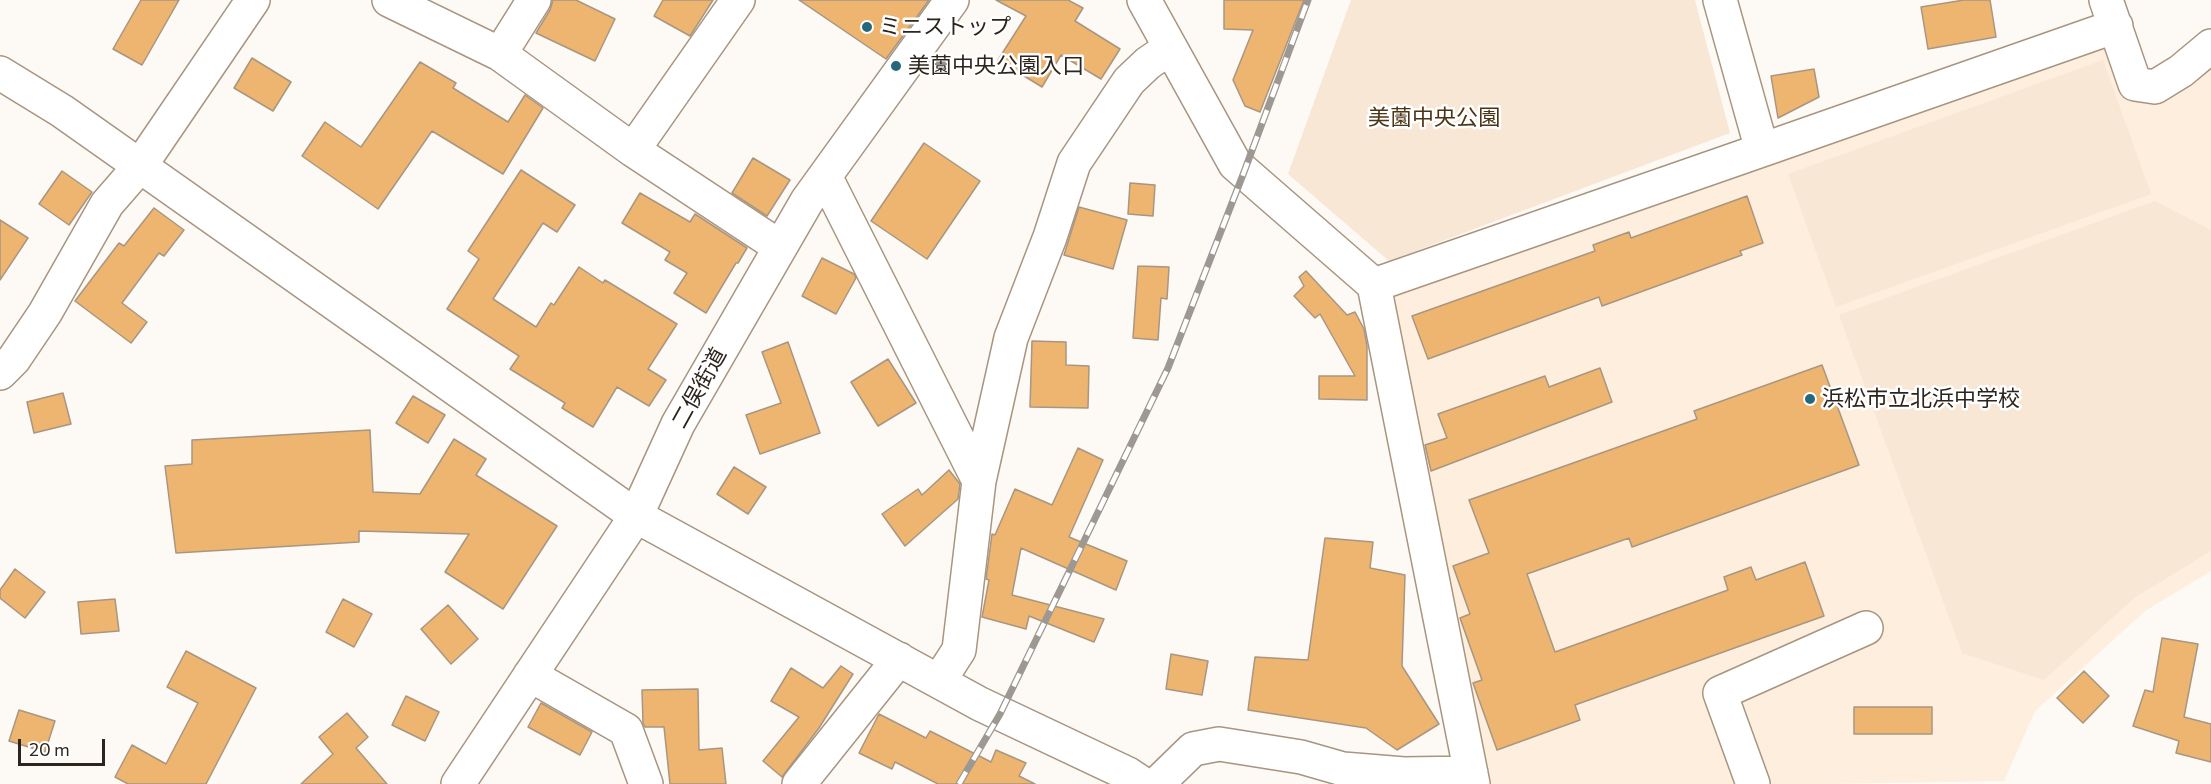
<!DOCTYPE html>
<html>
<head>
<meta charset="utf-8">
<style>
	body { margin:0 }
	#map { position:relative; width:2211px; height:784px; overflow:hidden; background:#fdf9f4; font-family:Commissioner,sans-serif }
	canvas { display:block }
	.scale { position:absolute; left:18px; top:739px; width:87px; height:27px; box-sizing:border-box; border:3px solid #2c251d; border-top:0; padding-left:8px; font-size:18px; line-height:21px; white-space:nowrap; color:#2c251d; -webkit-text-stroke:4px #fff; paint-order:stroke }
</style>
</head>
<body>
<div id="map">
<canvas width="2211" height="784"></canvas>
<div class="scale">20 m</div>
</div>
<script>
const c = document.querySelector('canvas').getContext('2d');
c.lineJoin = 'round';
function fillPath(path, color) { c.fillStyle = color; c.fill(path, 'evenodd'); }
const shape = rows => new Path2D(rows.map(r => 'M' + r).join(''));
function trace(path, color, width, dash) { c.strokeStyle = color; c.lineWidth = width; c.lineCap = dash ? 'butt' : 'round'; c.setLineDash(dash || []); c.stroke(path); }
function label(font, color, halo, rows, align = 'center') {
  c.font = font + ' Commissioner,"Noto Sans JP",sans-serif'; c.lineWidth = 5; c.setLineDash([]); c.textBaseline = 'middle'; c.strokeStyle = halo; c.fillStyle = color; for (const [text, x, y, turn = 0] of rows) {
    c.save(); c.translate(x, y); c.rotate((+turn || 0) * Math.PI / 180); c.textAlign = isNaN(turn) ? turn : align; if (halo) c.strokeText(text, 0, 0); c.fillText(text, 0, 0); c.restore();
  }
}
fillPath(shape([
	[2105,40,2127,93,2211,55,2211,571,2145,611,2035,711,2004,781,1820,784,1489,784,1391,300,1406,286]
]), '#fdeedd');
fillPath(shape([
	[1351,0,1695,0,1730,133,1389,261,1288,174],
	[2103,60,2151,194,1836,307,1788,174],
	[2155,201,2211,230,2211,551,2134,598,2044,680,1962,653,1839,315]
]), '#f8e7d4');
const building = shape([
	[141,0,179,0,142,65,113,49,141,0],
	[553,0,576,0,615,19,595,61,536,33,550,10,553,0],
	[663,0,713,0,690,36,654,16,663,0],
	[799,0,929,0,886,59,799,0],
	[996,0,1068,0,1083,8,1075,21,1120,49,1101,79,1061,55,1042,87,998,60,1026,16,996,0],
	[1224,0,1304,0,1260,112,1245,106,1233,80,1253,30,1224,29,1224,0],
	[1964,0,1990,0,1996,37,1928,49,1921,7,1964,0],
	[252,58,291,82,273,111,234,88,252,58],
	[420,62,456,83,453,88,508,122,525,95,543,108,503,174,432,131,378,209,302,156,325,122,361,147,420,62],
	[1814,69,1819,97,1778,118,1771,76,1814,69],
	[924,143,980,181,927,259,871,221,924,143],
	[753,158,790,180,767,216,732,193,753,158],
	[521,170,575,205,557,232,543,223,493,299,536,327,551,303,554,305,579,267,603,283,605,280,677,324,648,369,666,380,649,406,617,387,593,427,562,408,565,403,510,369,519,356,447,309,479,259,468,251,521,170],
	[62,171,92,192,69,225,39,204,62,171],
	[1130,183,1155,185,1153,216,1128,214,1130,183],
	[640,193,690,222,695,214,747,248,738,263,736,263,706,313,674,293,687,273,665,260,670,252,622,223,640,193],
	[1747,196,1763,243,1740,251,1742,255,1602,306,1599,297,1428,359,1412,316,1595,251,1593,245,1629,232,1631,238,1747,196],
	[1079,207,1127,220,1113,269,1064,255,1079,207],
	[154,208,184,230,164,256,159,253,122,303,147,322,131,343,75,301,119,243,124,246,154,208],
	[0,220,28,238,0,280,0,220],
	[822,258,854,274,856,278,836,314,802,296,822,258],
	[1138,266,1169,267,1167,299,1161,298,1158,340,1133,338,1138,266],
	[1306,271,1347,315,1355,312,1364,329,1367,346,1367,400,1319,399,1319,376,1355,376,1320,314,1315,318,1294,296,1304,286,1299,277,1306,271],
	[1032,341,1066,342,1066,365,1089,366,1088,408,1030,407,1032,341],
	[788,342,820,433,760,454,746,415,781,403,762,352,788,342],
	[888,359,916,403,878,426,851,382,888,359],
	[1822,365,1859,465,1632,547,1629,538,1527,574,1555,652,1728,590,1724,577,1751,567,1756,580,1805,562,1824,616,1575,705,1580,720,1497,750,1473,683,1482,680,1460,618,1470,614,1453,566,1489,553,1469,500,1697,419,1694,411,1822,365],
	[1600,368,1612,402,1431,471,1425,445,1447,438,1438,414,1545,376,1549,387,1600,368],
	[63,393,71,424,34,433,27,402,63,393],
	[413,396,445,415,428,443,396,423,413,396],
	[370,430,373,492,420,494,454,439,486,459,476,475,557,526,503,609,445,572,469,534,359,531,359,542,176,553,165,466,192,464,192,440,370,430],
	[1078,448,1103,460,1069,537,1127,561,1116,590,1021,548,1012,595,1104,619,1094,642,1029,616,1026,629,982,617,989,580,986,579,992,534,995,535,1015,489,1052,505,1078,448],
	[734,467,766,487,748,514,717,494,734,467],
	[949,470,960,484,958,499,905,546,882,514,918,489,922,495,949,470],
	[1325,538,1373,542,1370,568,1405,575,1402,666,1439,724,1397,750,1366,728,1248,710,1255,657,1308,660,1325,538],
	[15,569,45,592,25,618,0,598,0,590,15,569],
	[115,599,119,631,81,634,78,602,115,599],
	[343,599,372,614,354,647,326,632,343,599],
	[448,605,478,639,451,664,421,629,448,605],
	[2162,638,2198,644,2184,717,2211,724,2211,762,2176,753,2179,741,2133,726,2145,690,2153,692,2162,638],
	[186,651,256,688,206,784,128,784,115,777,132,745,166,764,198,703,167,687,186,651],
	[1171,654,1208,661,1202,695,1166,689,1171,654],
	[841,666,853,674,819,728,782,777,763,761,799,717,771,701,791,668,823,688,841,666],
	[2084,671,2109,696,2083,723,2057,698,2084,671],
	[698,689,699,750,722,748,726,784,670,784,664,727,645,727,643,723,642,690,698,689],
	[406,696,439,712,425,741,392,725,406,696],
	[541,703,592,732,580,755,528,727,541,703],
	[1854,707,1932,707,1932,734,1854,734,1854,707],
	[19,710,55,721,45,752,9,741,19,710],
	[347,713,368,737,356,748,387,784,301,784,333,754,319,737,347,713],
	[879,714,926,738,930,731,991,762,996,750,1026,763,1019,776,1035,784,938,784,895,762,892,769,859,753,879,714]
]);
fillPath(building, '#eeb570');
trace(building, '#a89681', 1.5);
const minor = shape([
	[389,0,500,54,633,150,780,247],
	[1144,0,1235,164,1374,285,1762,150,1720,0],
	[2106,0,2135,84,2155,87,2181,71,2211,46],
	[500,54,534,0],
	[0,73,62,111,636,516,980,704,1128,774,1143,784],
	[633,150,738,0],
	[1762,150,2116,26],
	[825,176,979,481],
	[1374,285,1473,784],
	[0,373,14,359,45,313,107,204,140,166,253,0],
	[530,675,626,730,646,784],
	[939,681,959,650,979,481,1011,338,1050,237,1074,163,1129,81,1148,63,1170,48],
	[458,784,636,516,678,424,807,201,952,0],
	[799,784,899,659],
	[1157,784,1193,749,1219,744,1301,757,1343,769,1404,774,1471,773],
	[1753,784,1720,693,1866,628]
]);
trace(minor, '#a79580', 36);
trace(minor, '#fff', 33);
const rail = shape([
	[959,784,1000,714,1168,368,1244,172,1308,0]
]);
trace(rail, '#9d9891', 7);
trace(rail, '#fff', 4.5, [14]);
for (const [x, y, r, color] of [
	[867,27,6,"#26687b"],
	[896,66,6,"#26687b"],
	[1810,399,6,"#26687b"]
]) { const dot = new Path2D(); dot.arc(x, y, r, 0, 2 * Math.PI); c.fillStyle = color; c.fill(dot); trace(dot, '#fff', 2); }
label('22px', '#2c251d', '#fff', [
	["ミニストップ",879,27],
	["美薗中央公園入口",908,66],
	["浜松市立北浜中学校",1822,399]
], 'left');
label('22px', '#4c3416', '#fff', [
	["美薗中央公園",1434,118]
]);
label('22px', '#2c251d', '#fff', [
	["二俣街道",699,388,-61]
]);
</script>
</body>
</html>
